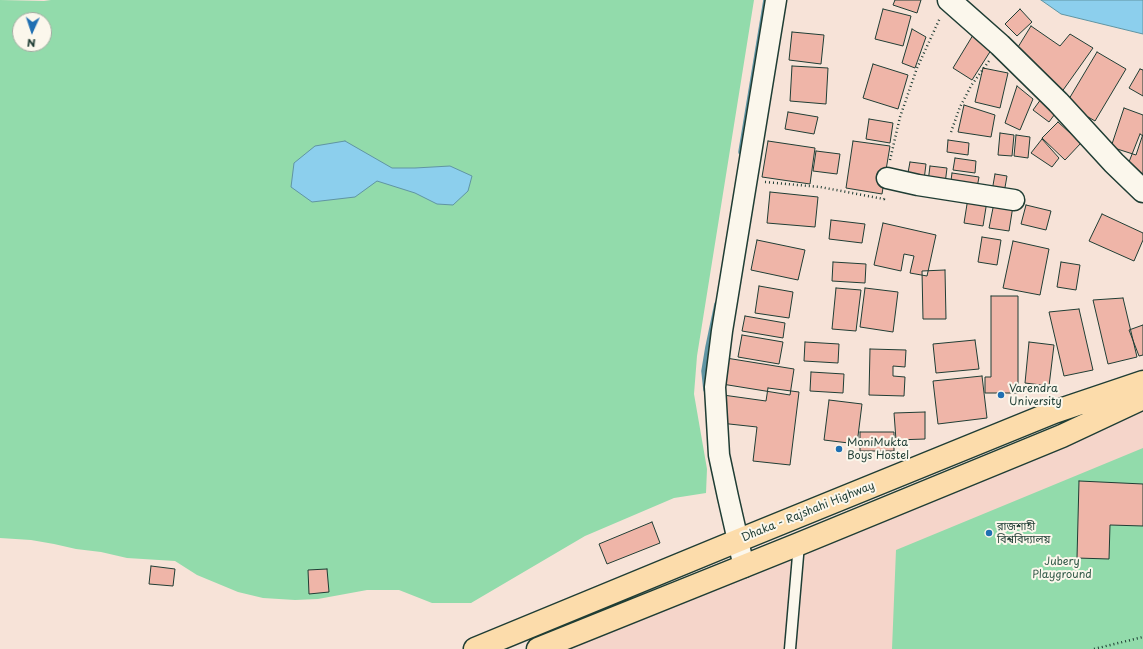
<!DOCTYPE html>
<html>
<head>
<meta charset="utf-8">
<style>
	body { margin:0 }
	#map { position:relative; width:1143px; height:649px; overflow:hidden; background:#f7e3d8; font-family:"Playpen Sans",sans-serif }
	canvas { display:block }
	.north { position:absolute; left:12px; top:12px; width:40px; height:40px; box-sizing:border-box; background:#fbf7ec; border:1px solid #a3ada2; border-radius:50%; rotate:183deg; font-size:11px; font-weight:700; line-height:16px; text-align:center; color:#1f3d34 }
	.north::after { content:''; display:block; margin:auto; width:14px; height:18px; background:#1f6fb2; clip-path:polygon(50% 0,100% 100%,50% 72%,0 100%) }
</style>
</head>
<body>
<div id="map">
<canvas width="1143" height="649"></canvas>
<div class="north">N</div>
</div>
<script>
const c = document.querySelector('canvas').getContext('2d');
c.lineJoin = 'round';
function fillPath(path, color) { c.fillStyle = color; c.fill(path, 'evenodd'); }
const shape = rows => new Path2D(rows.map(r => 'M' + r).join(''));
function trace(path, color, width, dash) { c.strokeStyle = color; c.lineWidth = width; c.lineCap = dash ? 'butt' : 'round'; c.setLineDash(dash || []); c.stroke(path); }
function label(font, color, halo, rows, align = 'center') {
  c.font = font + ' "Playpen Sans","Noto Sans Bengali",sans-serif'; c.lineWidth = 4; c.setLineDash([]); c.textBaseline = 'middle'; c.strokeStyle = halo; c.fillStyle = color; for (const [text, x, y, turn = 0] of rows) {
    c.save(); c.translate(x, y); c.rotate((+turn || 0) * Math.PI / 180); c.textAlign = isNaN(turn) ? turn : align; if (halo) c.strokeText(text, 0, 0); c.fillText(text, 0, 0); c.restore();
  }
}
fillPath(shape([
	[1143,407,1143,649,548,649]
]), '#f5d5ca');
fillPath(shape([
	[0,0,44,1,51,0,754,0,697,356,694,394,707,469,706,493,674,498,585,536,471,603,432,603,399,590,367,590,318,599,295,600,263,598,238,592,197,575,175,561,127,558,101,552,76,549,54,544,31,540,0,538],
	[20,20,44,20,44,44,20,44],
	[1143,448,1143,649,892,649,896,550]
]), '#92dbab');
const water = shape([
	[1041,0,1143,0,1143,34,1061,14,1041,0],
	[345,141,392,168,415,168,450,166,472,176,468,191,453,205,437,204,415,193,377,181,355,197,312,202,291,187,294,163,315,146,345,141]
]);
fillPath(water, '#8ccfed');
trace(water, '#6095a3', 1);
trace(shape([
	[741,152,766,0],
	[706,390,704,371,708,347,717,304]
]), '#6095a3', 5.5);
const building = shape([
	[895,0,921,0,917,13,893,5,895,0],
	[883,9,911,16,903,46,875,39,883,9],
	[1020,9,1032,22,1017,36,1005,24,1020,9],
	[1031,26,1060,46,1070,34,1093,48,1061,93,1015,52,1031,26],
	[912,29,926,37,915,68,902,63,912,29],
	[792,32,824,35,821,64,789,60,792,32],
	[973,35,993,47,972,80,953,68,973,35],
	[1097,52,1126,69,1095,121,1066,104,1097,52],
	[873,64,908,75,898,109,863,98,873,64],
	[792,66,828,68,826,104,790,101,792,66],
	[983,68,1008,73,1000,108,975,102,983,68],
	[1140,69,1143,70,1143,96,1129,88,1140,69],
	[1017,86,1033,99,1020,130,1005,123,1017,86],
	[1044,95,1060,107,1049,122,1033,110,1044,95],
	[964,105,995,115,991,137,958,132,964,105],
	[1124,108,1143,115,1143,134,1136,155,1111,147,1124,108],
	[788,112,818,117,814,134,785,129,788,112],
	[869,119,893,123,890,143,866,139,869,119],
	[1058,122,1081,143,1065,160,1042,138,1058,122],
	[1000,133,1014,135,1012,156,998,155,1000,133],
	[1140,134,1143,136,1143,180,1125,172,1140,134],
	[1016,135,1030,137,1028,158,1014,156,1016,135],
	[1042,139,1059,158,1052,167,1031,153,1042,139],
	[948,140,969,143,968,155,947,152,948,140],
	[768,141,815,148,810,184,762,177,768,141],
	[853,141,890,146,882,194,846,188,853,141],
	[816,151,840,154,837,174,813,171,816,151],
	[955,158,976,161,975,173,953,170,955,158],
	[910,162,926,164,924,180,907,178,910,162],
	[930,166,947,168,945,184,928,182,930,166],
	[952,173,979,177,976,193,950,188,952,173],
	[995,174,1007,176,1004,193,992,191,995,174],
	[770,192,818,197,815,227,767,223,770,192],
	[968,198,987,201,983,226,964,223,968,198],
	[994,203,1013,206,1009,231,989,228,994,203],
	[1026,205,1051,211,1046,230,1021,224,1026,205],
	[1102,214,1143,233,1143,240,1134,261,1089,241,1102,214],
	[831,220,865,224,862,243,829,239,831,220],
	[883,223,936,235,927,276,910,273,914,256,904,254,901,271,874,265,883,223],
	[982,237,1001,240,997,265,978,262,982,237],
	[757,240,805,250,798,280,751,270,757,240],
	[1013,241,1049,249,1040,295,1003,288,1013,241],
	[833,262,866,264,865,283,832,281,833,262],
	[1061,262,1080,265,1076,290,1057,287,1061,262],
	[945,270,946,319,923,319,922,271,945,270],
	[759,286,793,292,789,318,755,313,759,286],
	[836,288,861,290,856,331,832,329,836,288],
	[865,288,898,292,893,332,860,327,865,288],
	[991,296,1018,296,1018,393,985,393,985,377,991,377,991,296],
	[1123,298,1137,357,1108,364,1093,300,1123,298],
	[1079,309,1093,370,1064,376,1049,312,1079,309],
	[745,316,785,323,783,338,742,331,745,316],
	[1143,325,1143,355,1139,356,1129,330,1143,325],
	[742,335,783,342,779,364,738,357,742,335],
	[975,340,979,369,936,373,933,344,975,340],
	[805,342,839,344,838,363,804,361,805,342],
	[1029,342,1054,345,1049,386,1025,383,1029,342],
	[870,349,906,350,905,367,893,366,893,376,905,377,904,396,869,395,870,349],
	[726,358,794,369,790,395,722,384,726,358],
	[811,372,844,374,843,393,810,391,811,372],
	[982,376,987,418,938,424,933,381,982,376],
	[768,388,799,392,790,465,753,461,757,427,720,423,723,395,766,401,768,388],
	[829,400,862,404,857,444,824,440,829,400],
	[925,412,925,439,896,440,894,413,925,412],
	[860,432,894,432,894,451,860,451,860,432],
	[1079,481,1143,484,1143,526,1110,525,1109,559,1077,558,1079,481],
	[652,522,660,543,607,564,599,544,652,522],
	[151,566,175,569,173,586,149,584,151,566],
	[327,569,329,592,309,594,308,570,327,569]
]);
fillPath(building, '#efb5a8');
trace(building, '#1f3d34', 1);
const service = shape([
	[790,649,799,544]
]);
const minor = shape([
	[887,178,918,185,1014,200],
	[744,567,728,497,719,455,715,387,722,331,776,0]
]);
const tertiary = shape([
	[949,0,1000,45,1058,102,1114,163,1143,191]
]);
const trunk = shape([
	[475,649,737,541,1054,412,1143,382],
	[538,649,799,544,1062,436,1143,398]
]);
trace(service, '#1f3d34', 13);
trace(minor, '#1f3d34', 23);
trace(tertiary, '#1f3d34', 25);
trace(trunk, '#1f3d34', 25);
trace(shape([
	[951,132,960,107,971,86,989,61],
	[890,160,900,117,917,68,940,18],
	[765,182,820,187,884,199,885,196],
	[1094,649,1143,637]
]), '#1f3d34', 2.5, [1, 3]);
trace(service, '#fbf7ec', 10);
trace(minor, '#fbf7ec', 20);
trace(tertiary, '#fbf7ec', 22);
trace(trunk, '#fcdcab', 22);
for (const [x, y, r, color] of [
	[1001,395,4,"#1f6fb2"],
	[839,449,4,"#1f6fb2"],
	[989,533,4,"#1f6fb2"]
]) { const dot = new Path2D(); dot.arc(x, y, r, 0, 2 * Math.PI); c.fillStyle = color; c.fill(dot); trace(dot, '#fbf7ec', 1.5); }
label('11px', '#1f3d34', '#fbf7ec', [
	["Varendra",1009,389],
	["University",1009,402],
	["MoniMukta",847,443],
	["Boys Hostel",847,456],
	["রাজশাহী",997,527],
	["বিশ্ববিদ্যালয়",997,540]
], 'left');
label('11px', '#1f3d34', '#fbf7ec', [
	["Dhaka - Rajshahi Highway",808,512,-22]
]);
label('11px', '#365d4c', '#fbf7ec', [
	["Jubery",1062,562],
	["Playground",1062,575]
]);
</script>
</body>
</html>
